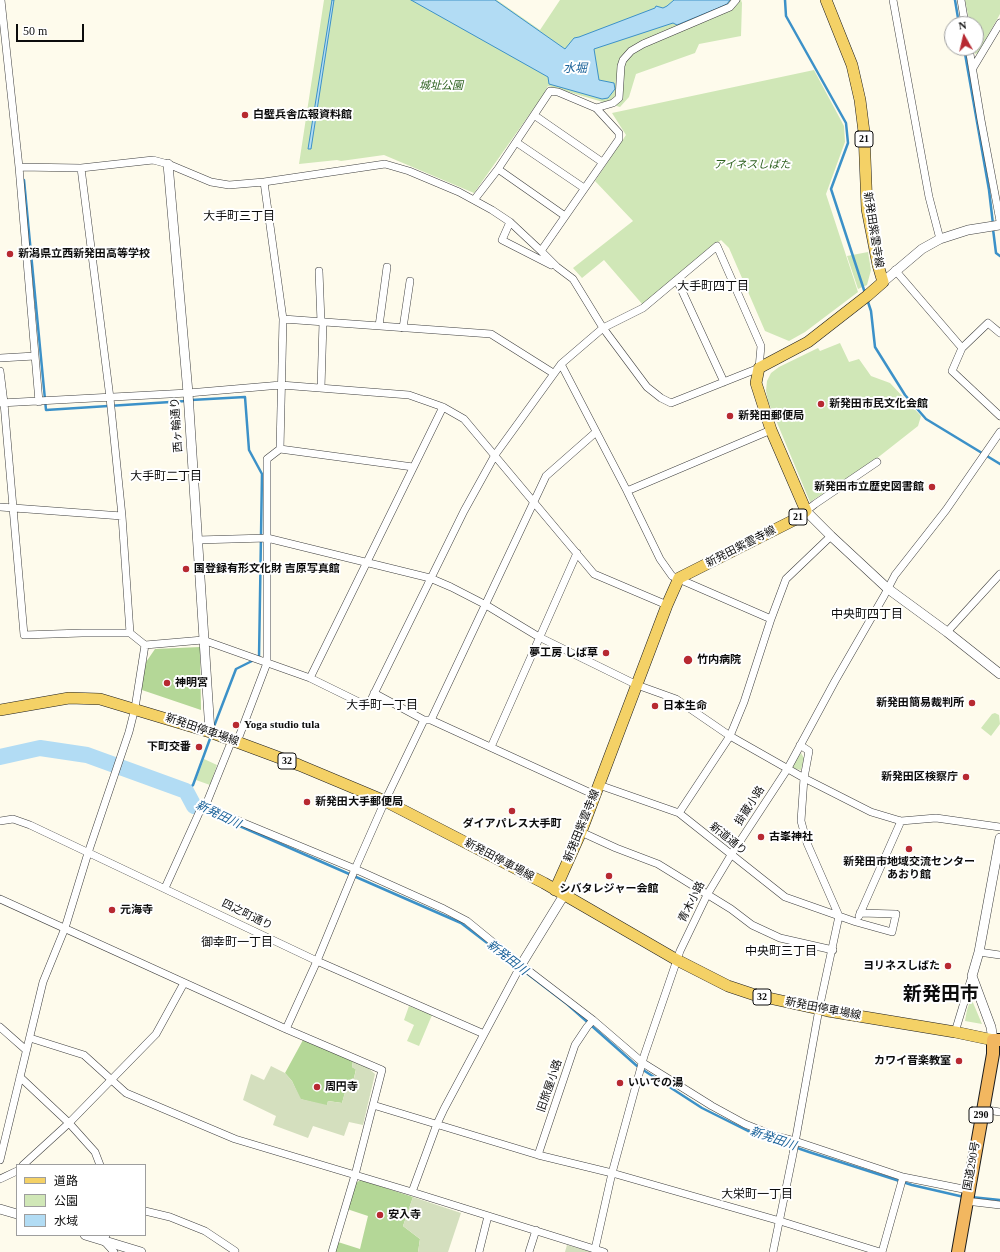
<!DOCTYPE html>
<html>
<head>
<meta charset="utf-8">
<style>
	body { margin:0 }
	#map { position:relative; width:1000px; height:1252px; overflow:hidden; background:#fefbec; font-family:"Times New Roman","Noto Sans JP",serif }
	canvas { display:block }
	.legend { position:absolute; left:16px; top:1164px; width:130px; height:72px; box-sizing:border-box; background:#fff; border:1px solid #9e9e9e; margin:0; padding:5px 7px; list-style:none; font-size:12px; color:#0c0c0c }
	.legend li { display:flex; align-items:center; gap:8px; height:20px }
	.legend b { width:20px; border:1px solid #9e9e9e }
	.north { position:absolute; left:944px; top:16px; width:40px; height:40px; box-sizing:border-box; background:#fff; border:1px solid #9e9e9e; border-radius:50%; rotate:352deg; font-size:11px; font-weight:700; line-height:16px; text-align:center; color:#0c0c0c }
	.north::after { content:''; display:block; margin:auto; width:14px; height:18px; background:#b72931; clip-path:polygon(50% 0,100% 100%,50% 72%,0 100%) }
	.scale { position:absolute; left:16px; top:24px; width:68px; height:18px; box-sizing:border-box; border:2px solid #0c0c0c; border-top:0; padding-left:5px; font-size:12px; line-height:14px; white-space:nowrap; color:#0c0c0c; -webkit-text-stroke:3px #fff; paint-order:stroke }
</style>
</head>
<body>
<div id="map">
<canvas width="1000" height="1252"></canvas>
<ul class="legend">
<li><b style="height:5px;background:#f4d166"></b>道路</li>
<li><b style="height:11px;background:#d0e7b7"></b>公園</li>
<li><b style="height:11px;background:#b2dcf4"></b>水域</li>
</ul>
<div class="north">N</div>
<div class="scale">50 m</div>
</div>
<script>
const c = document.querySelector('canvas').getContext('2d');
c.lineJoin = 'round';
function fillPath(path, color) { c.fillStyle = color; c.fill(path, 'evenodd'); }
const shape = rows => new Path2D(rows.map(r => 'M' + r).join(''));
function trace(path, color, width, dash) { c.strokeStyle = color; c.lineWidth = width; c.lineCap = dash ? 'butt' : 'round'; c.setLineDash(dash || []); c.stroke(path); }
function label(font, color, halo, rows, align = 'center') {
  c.font = font + ' "Times New Roman","Noto Sans JP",serif'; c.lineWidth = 4; c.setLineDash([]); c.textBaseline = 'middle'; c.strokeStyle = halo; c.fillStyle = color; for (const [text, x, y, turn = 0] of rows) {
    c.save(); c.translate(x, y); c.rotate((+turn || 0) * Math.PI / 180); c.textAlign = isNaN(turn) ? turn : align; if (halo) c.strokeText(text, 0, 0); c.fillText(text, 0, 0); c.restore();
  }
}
fillPath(shape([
	[324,0,497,0,540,30,560,0,741,0,742,3,741,36,699,44,695,53,636,74,629,97,620,107,548,86,545,91,546,91,474,193,384,155,341,161,337,160,299,164],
	[965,0,1000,0,1000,14,978,53,975,54,974,48,976,48,976,24,970,24],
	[814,70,844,126,845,142,826,194,858,292,805,332,789,341,765,331,729,248,721,240,643,305,604,260,582,278,573,268,633,221,595,181,626,135,612,113],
	[868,252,871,270,867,285,858,289,847,256],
	[840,343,849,362,859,359,871,376,890,383,921,416,918,426,876,459,810,502,768,401,766,391,767,381,771,373,779,367,818,348,820,351],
	[995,713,999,715,1000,724,991,736,981,728,992,714],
	[801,753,804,758,801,770,791,768],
	[204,759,217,765,210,785,196,780],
	[971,998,982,1024,965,1021,967,1010],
	[409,1006,432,1015,419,1046,407,1041,414,1025,404,1020]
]), '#d0e7b7');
fillPath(shape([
	[200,647,201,710,139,689,144,665,155,649],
	[303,1040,353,1061,352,1067,356,1069,354,1078,351,1082,348,1082,342,1103,328,1101,327,1106,300,1099,292,1081,285,1073],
	[361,1180,413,1197,403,1226,420,1239,418,1252,334,1252,338,1242,360,1249,368,1216,347,1209,355,1183]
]), '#b4d797');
fillPath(shape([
	[353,1061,366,1066,375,1074,363,1125,349,1122,344,1136,313,1126,308,1138,273,1125,276,1116,243,1100,251,1074,264,1080,271,1066,285,1073,292,1081,301,1099,327,1105,328,1101,342,1103,348,1081,351,1082,352,1078,354,1078,356,1070,352,1067],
	[413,1197,461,1213,448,1252,418,1252,420,1239,403,1226],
	[567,1245,592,1252,565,1252]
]), '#d4dfbe');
const water = shape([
	[332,0,334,0,311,149,308,149,332,0],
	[411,0,495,0,565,49,574,38,579,37,655,8,656,6,663,8,667,6,674,0,730,0,727,4,718,8,677,25,673,23,594,49,599,80,614,83,615,89,608,98,602,99,549,84,548,77,411,0]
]);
fillPath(water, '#b2dcf4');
trace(water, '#3c91c8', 1);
trace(shape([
	[785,0,786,16,846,123,848,143,831,189,865,293],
	[955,0,959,24],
	[964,48,989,190,993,224],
	[24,180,46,410,186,401],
	[993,229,996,253,1000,256],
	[867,299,871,311,875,347,905,395,926,419,1000,464],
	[191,400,245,397,249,450,262,474,259,658],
	[213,729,236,669,254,660],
	[186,791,193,785,211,736],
	[194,806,461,923,567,1004,637,1066,702,1108,748,1131,809,1152,912,1185,964,1197],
	[971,1197,1000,1200]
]), '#3c91c8', 2.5);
trace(shape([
	[0,757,40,748,87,755,186,791,194,806]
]), '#b2dcf4', 16);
const minor = shape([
	[1,0,19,167,81,168,153,160,168,164,211,182,229,185,264,182,385,164,409,171,459,192,492,210,510,222,541,251,557,267,573,279,603,328,647,387,661,398,671,403,759,368,761,346,717,246,643,308,603,328,561,364,495,455,464,511,370,702,359,702,310,678,203,640,145,645],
	[893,0,929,197,940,239],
	[961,0,965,24],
	[969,48,981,120,1000,221],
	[973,68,1000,23],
	[596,108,613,103,619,98,621,66,623,60,631,51,643,44,730,7,736,0],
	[534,115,602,162],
	[516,142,584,188],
	[19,167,39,402],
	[498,169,565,216],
	[474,200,498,169,550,91,558,92,596,108,619,133,619,139,541,251],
	[510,222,502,240,551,265],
	[895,270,962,348],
	[319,271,321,322],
	[677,280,724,382],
	[283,319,491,334,553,373],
	[379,326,387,267],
	[403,328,410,281],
	[1000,333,988,323,962,348,952,371,1000,416],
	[0,358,35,356],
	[561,364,627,491,660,559,672,576,771,619],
	[0,371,4,403,24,635,82,633,130,633],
	[321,388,323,322],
	[0,403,188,393,281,385,409,395,443,407,464,419,594,574,667,605],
	[280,449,413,467],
	[627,491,771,430],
	[0,507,122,516],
	[806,511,815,504,877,462],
	[197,540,267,538,430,578,451,587,486,605,539,637,637,685,676,699,730,736,804,778,871,812,901,821,936,818,1000,827],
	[947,632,1000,574],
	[310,678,443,407],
	[374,693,424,720,431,720,595,795],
	[431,720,546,476,596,432],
	[237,742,267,663,267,459,280,449,283,319,264,182],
	[491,747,577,553],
	[599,785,679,813,785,897,856,922,892,932,896,914,860,913],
	[205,807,355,869,444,909,467,921,516,961,593,1020,643,1063,712,1106,745,1124,775,1136,795,1141,903,1177,968,1190],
	[679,813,730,736,744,702,771,619,786,579,831,536],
	[0,821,13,819,30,825,317,961,484,1034],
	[581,832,616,848,658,864,731,909,752,925,780,938,833,950],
	[165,888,199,813,205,807,232,740],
	[0,899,286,1029,382,1070,355,1175,332,1252],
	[859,916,901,821],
	[979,952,1000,955],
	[0,1027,26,1050],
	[286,1029,317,961,355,869,385,801,424,720],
	[955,1032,972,976],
	[30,1038,84,1055,126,1093,235,1139,412,1192,604,1252],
	[20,1077,69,1123,95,1152,100,1165],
	[373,1105,538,1155,612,1173,780,1221,880,1252],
	[982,1109,1000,1112],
	[538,1155,575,1045,587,1027,593,1020],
	[0,1160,43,982,65,928,88,853,129,732,135,708,145,645,130,633,122,516,110,398,81,168],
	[23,1165,69,1123,156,1034,184,983],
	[0,1179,17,1171],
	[412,1192,437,1124,444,1109,521,965],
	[966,1201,1000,1205],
	[145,1211,170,1217,205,1231,235,1251,234,1252],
	[106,1235,104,1241,114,1252],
	[595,1249,612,1173,644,1056,680,951,707,895,731,855,788,768,835,681,884,596,895,575,946,510,1000,432],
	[479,1252,488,1216],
	[529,1252,536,1230],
	[773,1252,793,1154,819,1009,839,916,807,843,801,821,804,778,809,751,800,745],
	[882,1252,903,1177]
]);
const tertiary = shape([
	[168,164,188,393,210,732],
	[883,282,922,249,940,239,968,230,1000,225],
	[806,511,831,536,887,588,947,632,1000,674],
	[521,965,564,895],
	[993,1040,991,1027,972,976,979,952,1000,838],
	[0,1209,17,1214],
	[85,1235,141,1252]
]);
const primary = shape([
	[0,710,69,698,100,699,210,732,299,765,385,801,544,883,677,960,728,986,755,995,828,1011,955,1032,993,1040],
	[555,890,581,832,667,605,679,578,796,519,806,511,771,430,756,383,759,368,808,342,867,296,883,282,878,265,867,209,864,132,860,100,852,65,826,0]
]);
const trunk = shape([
	[958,1252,993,1054,993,1040,1000,1040]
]);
trace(minor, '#3f3f3f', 8);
trace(tertiary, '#3f3f3f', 10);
trace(primary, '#1d1d1d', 12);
trace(trunk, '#1d1d1d', 14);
trace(minor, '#fff', 7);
trace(tertiary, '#fff', 9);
trace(primary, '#f4d166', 11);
trace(trunk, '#f2b760', 12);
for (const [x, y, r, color] of [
	[245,115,4,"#b72931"],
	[10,254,4,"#b72931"],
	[821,404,4,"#b72931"],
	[730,416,4,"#b72931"],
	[932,487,4,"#b72931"],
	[186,569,4,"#b72931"],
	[606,653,4,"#b72931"],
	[688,660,5,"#b72931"],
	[167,683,4,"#b72931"],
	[972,703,4,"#b72931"],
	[655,706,4,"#b72931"],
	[236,725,4,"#b72931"],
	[199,747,4,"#b72931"],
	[966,777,4,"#b72931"],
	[307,802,4,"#b72931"],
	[512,811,4,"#b72931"],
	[761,837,4,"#b72931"],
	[909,849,4,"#b72931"],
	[609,876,4,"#b72931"],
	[112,910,4,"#b72931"],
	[948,966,4,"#b72931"],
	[959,1061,4,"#b72931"],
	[620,1083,4,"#b72931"],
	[317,1087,4,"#b72931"],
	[380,1215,4,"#b72931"]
]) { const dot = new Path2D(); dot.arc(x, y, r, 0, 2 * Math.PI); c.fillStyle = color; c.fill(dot); trace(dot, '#fff', 1.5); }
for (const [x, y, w] of [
	[864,139,18],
	[798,517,18],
	[287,761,18],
	[762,997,18],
	[981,1115,24]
]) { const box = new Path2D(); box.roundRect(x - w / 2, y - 8, w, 16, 3); c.fillStyle = '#fff'; c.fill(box); trace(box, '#0c0c0c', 1); }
label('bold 10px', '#0c0c0c', null, [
	["21",864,139],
	["21",798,517],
	["32",287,761],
	["32",762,997],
	["290",981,1115]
]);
label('italic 11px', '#2d611f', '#fff', [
	["城址公園",441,86],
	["アイネスしばた",752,165]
]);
label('bold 11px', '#0c0c0c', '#fff', [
	["白壁兵舎広報資料館",253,115],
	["新潟県立西新発田高等学校",18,254],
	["新発田市民文化会館",829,404],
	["新発田郵便局",738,416],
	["新発田市立歴史図書館",924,487,"right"],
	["国登録有形文化財 吉原写真館",194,569],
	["夢工房 しば草",598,653,"right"],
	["竹内病院",697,660],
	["神明宮",175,683],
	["新発田簡易裁判所",964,703,"right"],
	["日本生命",663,706],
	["Yoga studio tula",244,725],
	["下町交番",191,747,"right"],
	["新発田区検察庁",958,777,"right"],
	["新発田大手郵便局",315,802],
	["ダイアパレス大手町",512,824,"center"],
	["古峯神社",769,837],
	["新発田市地域交流センター",909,862,"center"],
	["あおり館",909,875,"center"],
	["シバタレジャー会館",609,889,"center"],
	["元海寺",120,910],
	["ヨリネスしばた",940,966,"right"],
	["カワイ音楽教室",951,1061,"right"],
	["いいでの湯",628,1083],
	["周円寺",325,1087],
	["安入寺",388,1215]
], 'left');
label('11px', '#0c0c0c', '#fff', [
	["新発田紫雲寺線",873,230,81],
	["西ヶ輪通り",177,425,-94],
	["新発田紫雲寺線",741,547,-27],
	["新発田停車場線",202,730,19],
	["掛蔵小路",750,806,-57],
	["新発田紫雲寺線",582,826,-68],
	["新道通り",728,839,39],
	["新発田停車場線",499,860,28],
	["青木小路",692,902,-63],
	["四之町通り",247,915,26],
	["新発田停車場線",823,1009,11],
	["旧旅屋小路",550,1086,-71],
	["国道290号",972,1166,-80]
]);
label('italic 12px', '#1a6299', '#fff', [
	["水堀",575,69],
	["新発田川",218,815,26],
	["新発田川",507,958,38],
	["新発田川",773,1139,19]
]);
label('12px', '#0c0c0c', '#fff', [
	["大手町三丁目",239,217],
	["大手町四丁目",713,287],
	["大手町二丁目",166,477],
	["中央町四丁目",867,615],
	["大手町一丁目",382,706],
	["御幸町一丁目",237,943],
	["中央町三丁目",781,952],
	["大栄町一丁目",757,1195]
]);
label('bold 19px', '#0c0c0c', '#fff', [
	["新発田市",941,995]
]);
</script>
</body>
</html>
